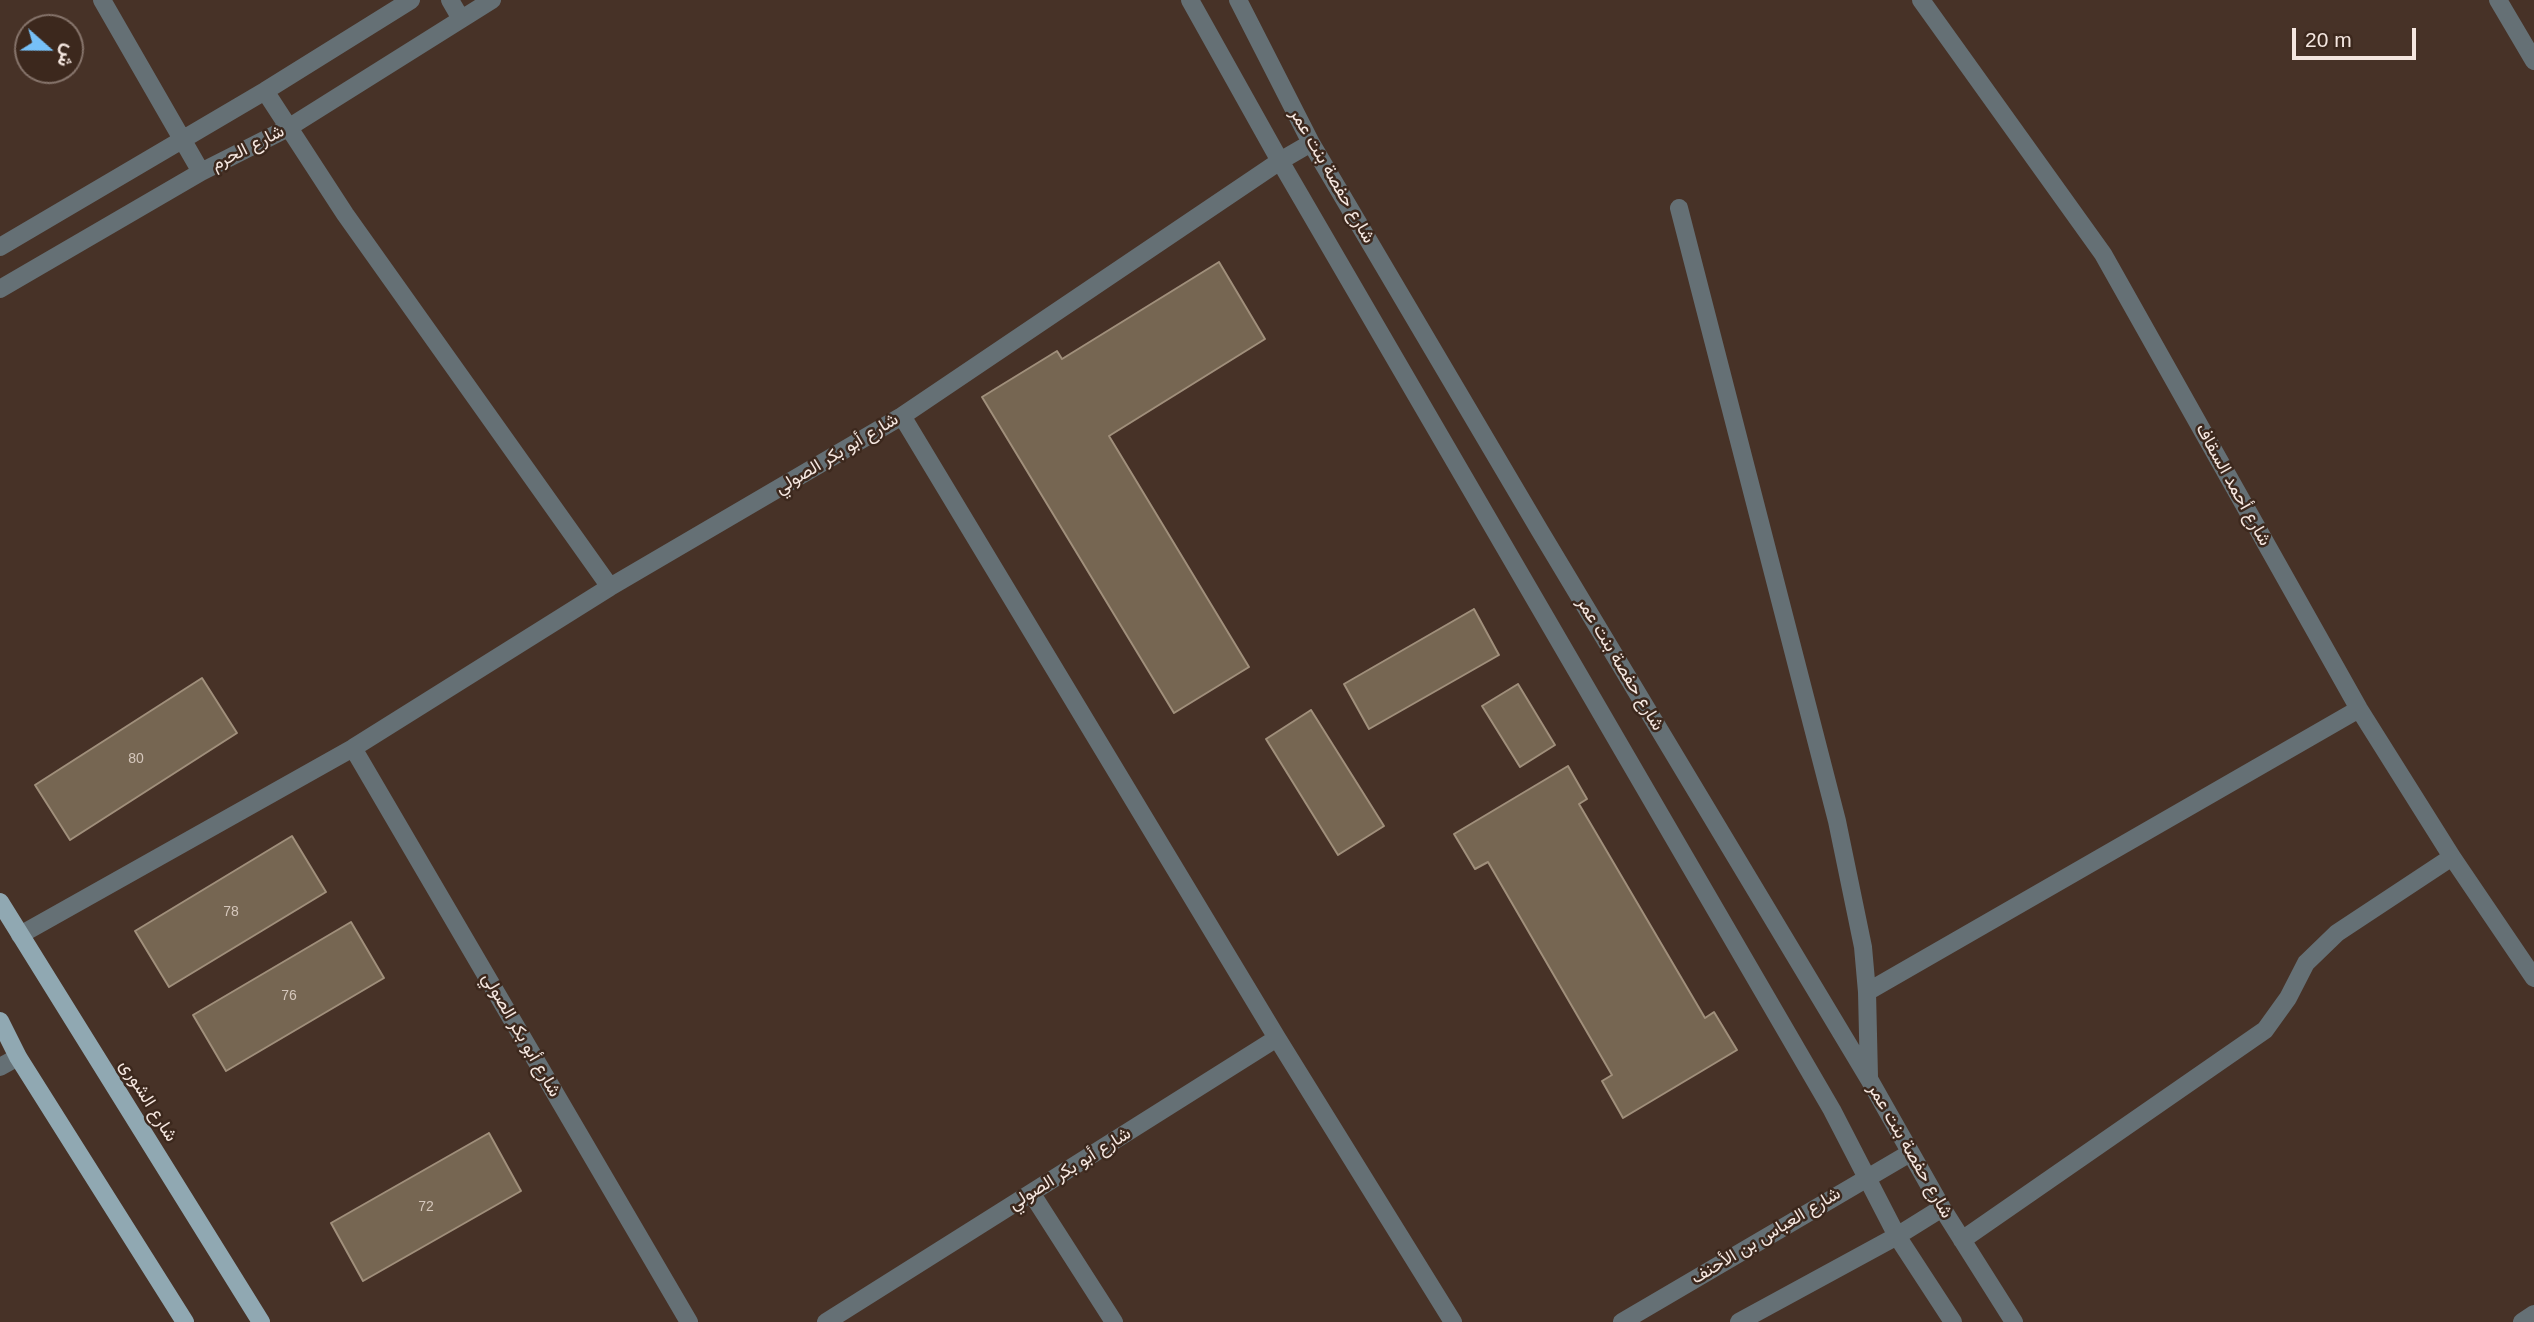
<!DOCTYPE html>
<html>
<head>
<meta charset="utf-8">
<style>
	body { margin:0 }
	#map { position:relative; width:2534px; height:1322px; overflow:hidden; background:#473227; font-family:Helvetica,Vazirmatn,sans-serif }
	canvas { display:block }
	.north { position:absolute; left:14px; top:14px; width:70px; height:70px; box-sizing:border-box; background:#3c281d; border:2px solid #86746b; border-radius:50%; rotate:111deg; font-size:19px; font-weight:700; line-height:28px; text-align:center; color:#f5e7e0 }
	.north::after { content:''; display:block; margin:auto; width:24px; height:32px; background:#76c0f7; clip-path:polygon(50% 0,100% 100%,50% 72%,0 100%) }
	.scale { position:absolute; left:2292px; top:28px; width:124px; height:32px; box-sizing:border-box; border:4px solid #f5e7e0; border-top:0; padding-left:9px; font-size:21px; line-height:24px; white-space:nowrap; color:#f5e7e0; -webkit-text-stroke:5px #3c281d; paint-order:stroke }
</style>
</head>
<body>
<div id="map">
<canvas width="2534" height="1322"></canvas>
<div class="north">ش</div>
<div class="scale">20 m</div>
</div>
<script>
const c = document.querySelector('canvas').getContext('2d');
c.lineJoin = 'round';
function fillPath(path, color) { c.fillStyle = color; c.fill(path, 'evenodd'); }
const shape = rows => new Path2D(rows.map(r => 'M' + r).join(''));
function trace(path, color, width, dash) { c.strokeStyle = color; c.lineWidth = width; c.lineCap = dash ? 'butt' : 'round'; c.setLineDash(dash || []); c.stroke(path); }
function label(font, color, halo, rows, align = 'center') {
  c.font = font + ' Helvetica,Vazirmatn,sans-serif'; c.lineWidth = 5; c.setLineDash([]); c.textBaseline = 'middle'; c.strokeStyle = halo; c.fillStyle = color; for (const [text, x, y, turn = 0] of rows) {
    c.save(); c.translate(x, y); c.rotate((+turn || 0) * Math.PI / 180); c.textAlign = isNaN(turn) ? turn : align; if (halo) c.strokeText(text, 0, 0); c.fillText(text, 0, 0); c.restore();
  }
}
const building = shape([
	[1219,262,1265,339,1109,436,1249,667,1174,713,982,397,1057,351,1062,359,1219,262],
	[1474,609,1499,655,1369,729,1344,684,1474,609],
	[202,678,237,733,70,840,35,785,202,678],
	[1518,684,1555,745,1520,767,1482,706,1518,684],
	[1311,710,1384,826,1338,855,1266,739,1311,710],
	[1568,766,1587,799,1579,804,1705,1018,1714,1012,1737,1050,1623,1118,1602,1081,1612,1075,1488,862,1475,869,1454,834,1568,766],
	[292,836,326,892,169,987,135,931,292,836],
	[351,922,384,978,226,1071,193,1015,351,922],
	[489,1133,521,1191,363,1281,331,1223,489,1133]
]);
fillPath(building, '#766652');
trace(building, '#a08f7b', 2);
trace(shape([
	[102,0,201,172],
	[450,0,461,19],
	[1190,0,1280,161,1832,1110,1897,1236,1953,1322],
	[1238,0,1311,143,1540,531,1869,1079,1942,1208,2014,1322],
	[1921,0,2103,254,2359,709,2452,857,2534,978],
	[2498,0,2534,61],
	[265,91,345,214,610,587],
	[1679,208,1837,821,1863,947,1867,992,1869,1077],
	[0,247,265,91,411,0],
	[0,289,201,172,288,128,492,0],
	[902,416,1277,1038,1453,1322],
	[353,748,689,1322],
	[20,935,353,748,610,587,902,416,1280,161,1311,143],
	[1867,992,2359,709],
	[0,1067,18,1057],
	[1032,1194,1114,1322],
	[1962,1240,2265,1030,2288,998,2306,963,2337,933,2452,857],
	[826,1322,1277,1038],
	[1622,1322,1910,1153],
	[1739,1322,1897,1236,1942,1208],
	[2522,1322,2534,1314]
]), '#657075', 18);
trace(shape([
	[0,902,261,1322],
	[0,1021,18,1057,185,1322]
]), '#90a8b2', 18);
label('14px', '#d5c7bc', null, [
	["80",136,759],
	["78",231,912],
	["76",289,996],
	["72",426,1207]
]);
label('18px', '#f5e7e0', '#3c281d', [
	["شارع الحرم",248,148,-27],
	["شارع حفصة بنت عمر",1332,176,60],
	["شارع أبو بكر الصولي",837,454,-31],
	["شارع أحمد السقاف",2233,485,61],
	["شارع حفصة بنت عمر",1620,664,59],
	["شارع أبو بكر الصولي",521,1035,60],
	["شارع الشورى",148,1101,58],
	["شارع حفصة بنت عمر",1910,1151,60],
	["شارع أبو بكر الصولي",1070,1169,-32],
	["شارع العباس بن الأحنف",1766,1236,-31]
]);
</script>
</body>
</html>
